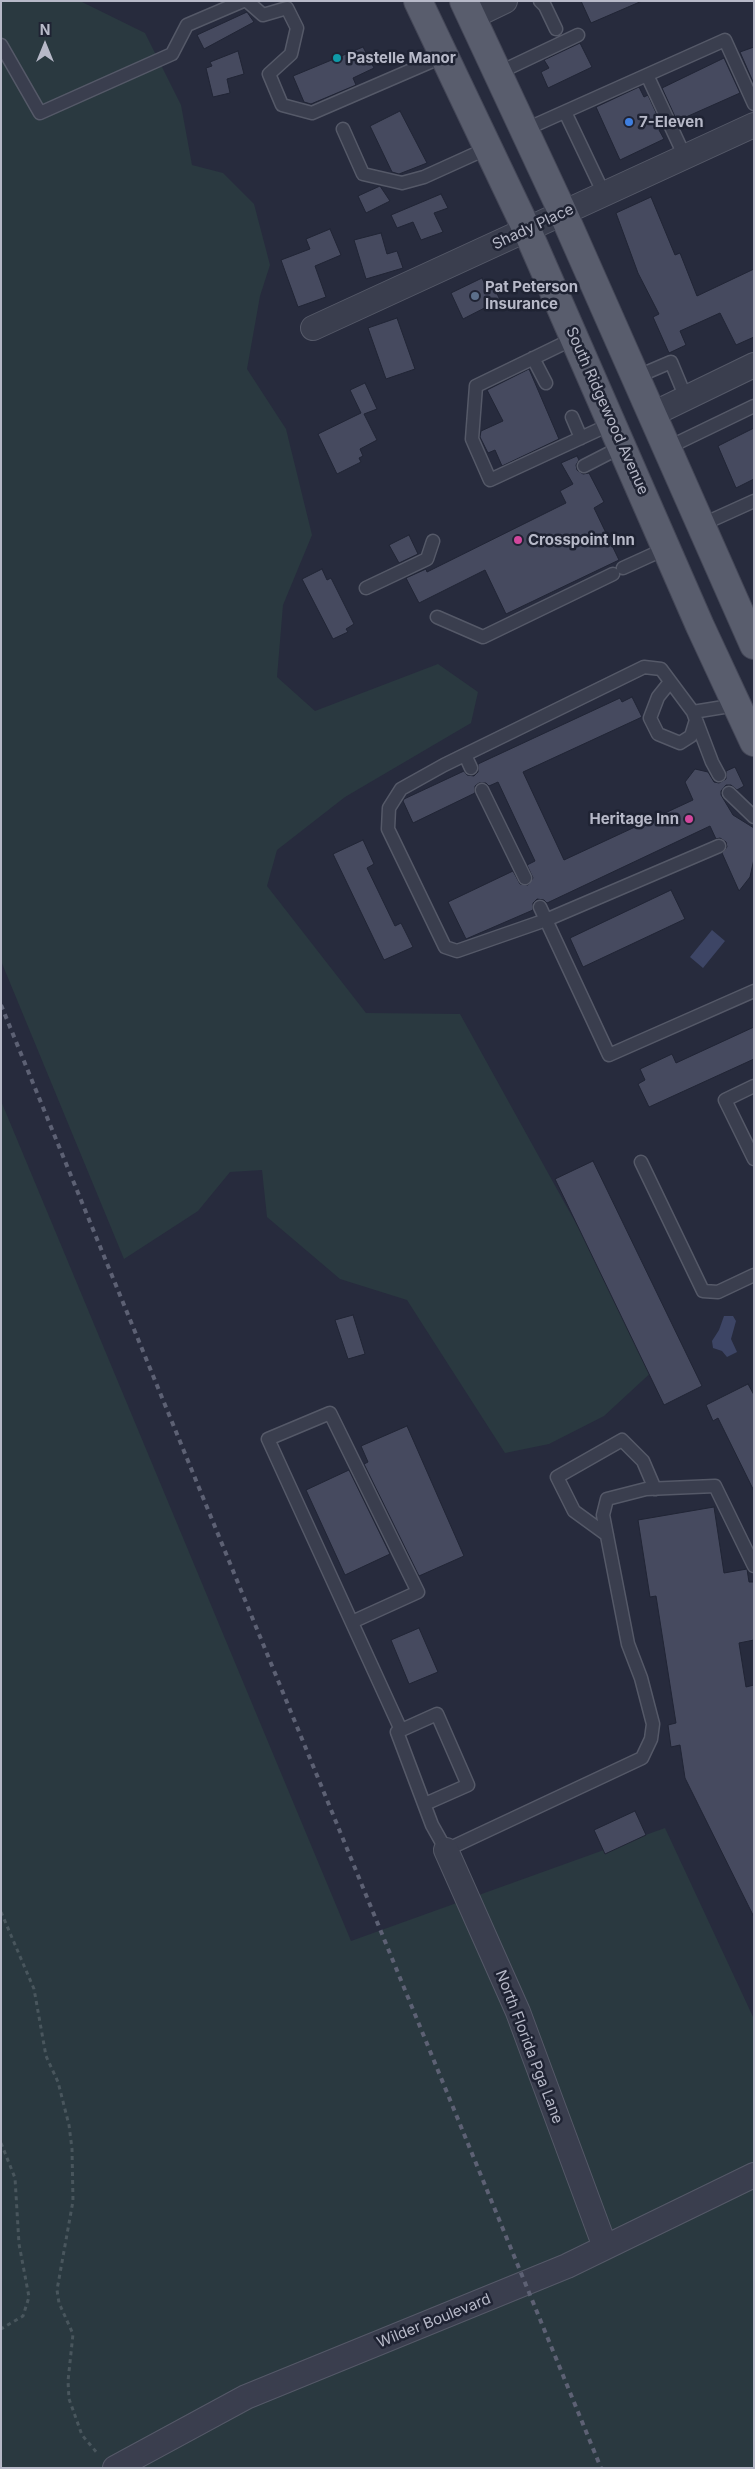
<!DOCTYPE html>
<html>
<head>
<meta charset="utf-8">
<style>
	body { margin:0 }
	#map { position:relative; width:755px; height:2469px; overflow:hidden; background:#272b3d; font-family:Inter,sans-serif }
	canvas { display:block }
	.frame { position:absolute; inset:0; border:2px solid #b7b9c8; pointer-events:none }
	.north { position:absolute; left:20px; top:20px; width:50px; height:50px; -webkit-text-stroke:4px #1f2333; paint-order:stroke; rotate:0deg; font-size:14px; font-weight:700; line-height:20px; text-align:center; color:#b7b9c8 }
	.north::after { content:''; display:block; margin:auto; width:18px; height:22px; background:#b7b9c8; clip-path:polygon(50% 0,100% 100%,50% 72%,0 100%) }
</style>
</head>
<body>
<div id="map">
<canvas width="755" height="2469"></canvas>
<div class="frame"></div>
<div class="north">N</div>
</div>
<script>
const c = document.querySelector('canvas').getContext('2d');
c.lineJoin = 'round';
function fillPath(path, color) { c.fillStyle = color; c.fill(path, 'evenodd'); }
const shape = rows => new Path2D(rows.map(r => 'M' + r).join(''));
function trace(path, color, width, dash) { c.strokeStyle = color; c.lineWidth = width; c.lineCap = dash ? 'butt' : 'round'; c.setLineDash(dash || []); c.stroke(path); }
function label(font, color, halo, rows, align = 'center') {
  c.font = font + ' Inter,sans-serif'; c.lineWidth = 5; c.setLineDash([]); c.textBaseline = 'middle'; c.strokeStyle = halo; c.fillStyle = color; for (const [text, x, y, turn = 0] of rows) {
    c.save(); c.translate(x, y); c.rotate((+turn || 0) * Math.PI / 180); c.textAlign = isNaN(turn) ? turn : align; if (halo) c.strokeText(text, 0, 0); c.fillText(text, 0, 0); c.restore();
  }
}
fillPath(shape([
	[1,1,80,1,145,33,181,105,192,165,223,173,254,204,270,265,260,296,247,369,286,429,312,535,283,605,277,677,315,711,438,664,478,692,471,723,345,797,277,850,267,886,366,1013,460,1014,656,1368,604,1416,549,1444,505,1453,407,1300,340,1279,267,1217,262,1170,230,1172,198,1211,124,1259,1,961],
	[1,1101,351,1941,665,1828,754,2019,754,2468,1,2468]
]), '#2a3940');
fillPath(shape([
	[712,930,725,941,703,968,690,957],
	[724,1316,733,1316,736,1321,731,1339,737,1352,727,1357,722,1351,713,1348,712,1341,719,1330]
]), '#3d4565');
const building = shape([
	[581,1,642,1,591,23,581,1],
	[247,12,254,22,204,49,197,35,247,12],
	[580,43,592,67,548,88,541,72,549,68,544,60,580,43],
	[363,47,374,68,353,78,356,85,311,104,304,102,293,76,363,47],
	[754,47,754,84,740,52,754,47],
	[238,51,244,74,227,79,230,93,213,97,206,68,212,66,210,62,238,51],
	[724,58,740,93,677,121,662,88,724,58],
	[639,87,644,97,648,95,663,128,659,130,664,139,620,160,596,107,639,87],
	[400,111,427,163,399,174,392,172,370,126,400,111],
	[380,186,390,201,366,213,358,196,380,186],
	[441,194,448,208,434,213,443,232,421,240,413,222,397,228,391,215,441,194],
	[651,197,675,255,680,253,697,296,754,269,754,337,736,345,720,313,680,331,686,345,669,353,653,317,659,314,638,273,616,213,651,197],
	[330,229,341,255,315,266,326,297,298,307,281,260,310,249,306,239,330,229],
	[381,233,387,254,397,251,403,268,366,279,354,240,381,233],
	[482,278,487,289,494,287,500,300,463,319,451,293,482,278],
	[397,318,415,369,386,379,368,328,397,318],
	[529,369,559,439,502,466,495,450,488,453,480,437,481,431,503,421,487,390,529,369],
	[365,383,377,409,364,414,377,440,360,449,363,456,359,458,361,462,337,474,318,434,361,413,350,390,365,383],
	[754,428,754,479,736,488,718,446,754,428],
	[577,456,579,460,576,465,577,470,583,474,589,473,604,502,594,508,619,560,506,614,485,570,419,603,406,578,426,569,427,572,566,503,560,491,573,484,561,463,577,456],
	[409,535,418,554,399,563,389,545,409,535],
	[322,569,327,580,331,578,354,624,346,629,348,632,333,639,302,579,322,569],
	[632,697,642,717,523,772,564,860,693,800,685,782,695,769,708,772,714,782,719,783,726,779,726,771,735,767,744,786,737,790,731,785,726,785,721,791,721,795,733,815,754,828,754,859,750,877,739,891,722,853,727,847,726,842,720,838,716,839,710,826,547,903,544,900,537,899,533,903,533,910,466,939,448,902,513,871,520,884,528,885,533,878,527,865,535,861,498,782,489,786,486,783,479,783,475,786,475,793,413,823,403,801,404,799,464,771,467,775,474,776,478,772,478,764,620,698,622,702,632,697],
	[363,840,374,864,367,868,395,926,401,923,413,947,384,960,333,854,363,840],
	[671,890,685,919,583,967,570,938,671,890],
	[754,1027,754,1059,649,1107,638,1084,645,1080,640,1069,672,1054,676,1063,754,1027],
	[593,1161,702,1386,664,1405,555,1179,593,1161],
	[353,1315,365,1354,348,1359,335,1320,353,1315],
	[748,1384,754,1395,754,1491,718,1418,713,1421,706,1405,748,1384],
	[407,1426,464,1556,419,1576,364,1464,368,1462,361,1446,407,1426],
	[349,1470,390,1554,345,1575,306,1490,349,1470],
	[714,1507,724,1573,747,1569,749,1582,754,1582,754,1640,739,1643,746,1687,754,1685,754,1917,685,1778,680,1745,671,1747,668,1725,676,1723,656,1596,650,1597,638,1520,714,1507],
	[419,1628,438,1672,409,1684,391,1640,419,1628],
	[635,1811,646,1835,605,1854,594,1830,635,1811]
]);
fillPath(building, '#464a5f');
trace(building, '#212535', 1);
const service = shape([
	[247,1,263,15,287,8,297,28,291,54,269,74,282,105,312,113,444,56],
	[540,1,545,6,556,29],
	[1,45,40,113,172,54,187,25,243,1],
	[498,73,578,35],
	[647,75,685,157],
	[565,112,604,194],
	[343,129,363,174,402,183,424,177,488,148],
	[524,130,725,40,754,104],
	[575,338,476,386,472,439,490,480,613,423],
	[533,358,546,383],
	[636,377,671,362,686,398],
	[572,417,581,438],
	[667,448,754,406],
	[584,466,623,446],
	[701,525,754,501],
	[623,568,667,548],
	[366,588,427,559,433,541],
	[437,617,483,637,613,574],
	[670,682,658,697,650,718,658,734,680,743,691,736,696,720],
	[693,712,736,705],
	[465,755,471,768],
	[482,790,525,878],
	[729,793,754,817],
	[719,846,546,920,457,951,445,947,388,829,389,808,401,789,444,765,644,667,661,669,693,712,712,762,719,775],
	[540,907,609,1055,754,991],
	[754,1086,725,1100,754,1159],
	[641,1162,703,1291,718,1292,754,1275],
	[607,1535,574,1511,557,1477,622,1440,643,1461,655,1489],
	[352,1622,418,1592,330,1413,268,1439,401,1730],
	[425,1804,468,1785,437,1714,397,1732,432,1825,446,1850,642,1758,651,1739,653,1724,641,1678,628,1644,603,1515,607,1499,646,1489,715,1486,754,1566]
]);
const minor = shape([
	[472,17,505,1],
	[313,328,754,125],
	[653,414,754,365],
	[446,1850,518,2012,605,2247],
	[115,2468,246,2397,567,2266,754,2175]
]);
const primary = shape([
	[418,1,527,230,700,626,754,742],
	[464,1,563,213,754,645]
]);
trace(service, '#555968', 15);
trace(minor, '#555968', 26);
trace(primary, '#444757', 30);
trace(shape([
	[1,1912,34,1989,46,2056,58,2082,69,2125,72,2149,73,2201,57,2290,59,2303,73,2334,68,2381,69,2399,82,2435,98,2454],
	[1,2143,15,2178,19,2244,29,2297,23,2316,1,2329]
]), '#49565d', 3, [4, 4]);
trace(service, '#3a3e4e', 12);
trace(minor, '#3a3e4e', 24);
trace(primary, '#595d6d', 28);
trace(shape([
	[1,1005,601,2468]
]), '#5d6174', 4, [5, 5]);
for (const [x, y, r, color] of [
	[337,58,5,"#0f9aa8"],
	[629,122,5,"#3f7fe0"],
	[475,296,5,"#5c6f8a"],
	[518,540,5,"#d1479c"],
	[689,819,5,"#d1479c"]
]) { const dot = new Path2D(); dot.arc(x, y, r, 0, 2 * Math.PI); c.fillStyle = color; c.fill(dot); trace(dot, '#1f2333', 2); }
label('bold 15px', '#b7b9c8', '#1f2333', [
	["Pastelle Manor",347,58],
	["7-Eleven",639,122],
	["Pat Peterson",485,287],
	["Insurance",485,304],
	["Crosspoint Inn",528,540],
	["Heritage Inn",679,819,"right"]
], 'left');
label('15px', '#b7b9c8', '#1f2333', [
	["Shady Place",533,227,-25],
	["South Ridgewood Avenue",607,411,66],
	["North Florida Pga Lane",529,2047,69],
	["Wilder Boulevard",434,2321,-22]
]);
</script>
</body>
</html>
